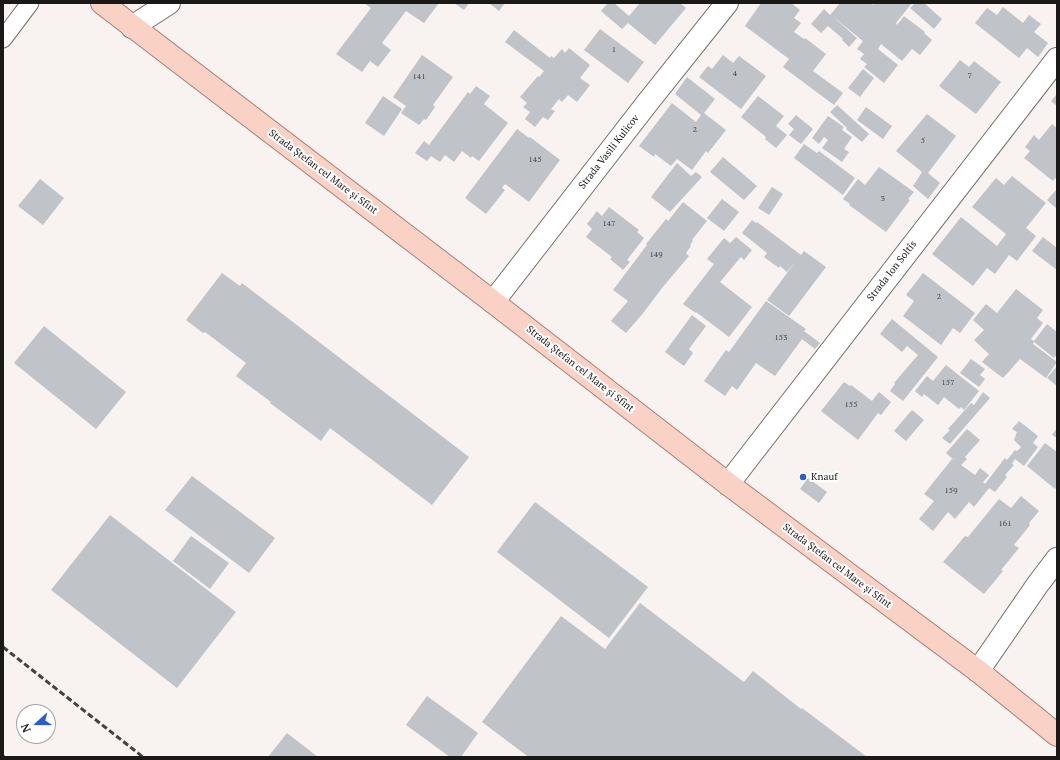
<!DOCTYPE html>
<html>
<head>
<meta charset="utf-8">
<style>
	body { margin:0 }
	#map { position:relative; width:1060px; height:760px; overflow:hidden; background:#f8f2f0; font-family:"PT Serif",serif }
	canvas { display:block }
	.frame { position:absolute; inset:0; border:4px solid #1b1918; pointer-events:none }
	.north { position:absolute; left:16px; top:704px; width:40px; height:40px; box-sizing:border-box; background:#fff; border:1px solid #a4a3a3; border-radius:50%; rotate:249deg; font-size:11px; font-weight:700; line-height:16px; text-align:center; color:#1b1918 }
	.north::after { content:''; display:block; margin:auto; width:14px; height:18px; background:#295dcb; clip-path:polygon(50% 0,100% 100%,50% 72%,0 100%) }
</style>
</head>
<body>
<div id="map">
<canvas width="1060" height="760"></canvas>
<div class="frame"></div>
<div class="north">N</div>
</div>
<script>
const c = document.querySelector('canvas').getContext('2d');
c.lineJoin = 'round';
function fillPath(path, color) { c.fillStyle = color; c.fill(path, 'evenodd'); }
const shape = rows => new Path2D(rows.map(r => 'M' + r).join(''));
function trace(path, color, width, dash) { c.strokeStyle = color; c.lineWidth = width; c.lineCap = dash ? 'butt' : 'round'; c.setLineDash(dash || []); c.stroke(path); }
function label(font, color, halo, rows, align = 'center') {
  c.font = font + ' "PT Serif",serif'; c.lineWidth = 4; c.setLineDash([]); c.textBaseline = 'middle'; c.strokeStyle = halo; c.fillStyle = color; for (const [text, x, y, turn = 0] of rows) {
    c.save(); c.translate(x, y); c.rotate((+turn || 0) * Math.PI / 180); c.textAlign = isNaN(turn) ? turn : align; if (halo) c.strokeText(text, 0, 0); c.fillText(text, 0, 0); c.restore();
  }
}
fillPath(shape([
	[364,3,439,3,424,23,406,11,382,43,391,50,378,67,370,61,362,72,336,54,371,8],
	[454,3,469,3,464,10],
	[489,3,505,3,499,11],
	[608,3,614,3,629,16,640,3,680,3,686,8,655,45,628,23,622,29,601,11],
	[761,3,791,3,800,10,794,18,801,23,794,32,804,39,805,38,826,54,813,71,843,93,834,105,783,67,789,59,745,26],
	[840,3,871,3,873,5,874,3,912,3,896,23,897,25,904,16,925,32,924,33,932,40,920,55,912,49,902,61,881,44,878,49,898,65,884,83,864,67,867,64,860,59,864,54,857,49,863,41,832,16,857,38,849,47,842,40,843,39,828,26,821,33,811,24,824,9,830,15],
	[915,3,924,3,942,19,934,29,910,8],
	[1003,7,1023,23,1029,15,1041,24,1034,32,1048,43,1038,57,1027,48,1019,58,975,23,987,8,997,15],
	[600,29,644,62,628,83,584,50],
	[514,30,550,58,551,56,554,58,562,49,565,53,569,48,590,65,580,78,590,85,577,102,568,95,562,102,559,99,551,109,555,111,548,120,543,117,535,127,525,119,530,112,523,107,527,103,520,97,538,76,539,77,544,71,505,42],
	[422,55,453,77,433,105,435,107,426,120,424,119,419,125,401,113,406,106,393,97],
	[723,55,733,63,739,56,766,76,741,109,699,77,708,66,712,69],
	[960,60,969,67,974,61,1001,82,976,114,939,86],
	[863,69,874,78,860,97,848,88],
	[687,77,715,99,704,113,726,130,708,153,706,151,692,170,677,159,671,166,655,154,654,157,639,146,672,103,696,122,701,115,675,94],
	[476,86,490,96,484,104,508,123,479,161,472,156,471,158,462,151,454,162,445,155,440,162,431,156,427,161,415,153,424,141,429,145,468,92,470,94],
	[1057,94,1057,106,1051,101],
	[383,96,402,109,384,136,365,123],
	[758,96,784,116,776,126,787,135,776,148,765,139,766,137,741,117],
	[837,105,869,134,862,142,846,129,847,128,830,112],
	[866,107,892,126,883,139,857,120],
	[927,114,956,136,928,173,940,183,928,199,913,186,922,172,896,151],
	[796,115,813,129,801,144,789,135,794,129,788,124],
	[828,116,844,127,842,130,852,137,844,149,849,152,842,162,822,148,828,140,824,137,819,144,812,138],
	[1052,124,1057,128,1057,180,1055,178,1053,181,1024,158,1030,151,1025,147,1034,135,1039,140],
	[517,129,529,138,530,137,560,160,529,202,505,184,502,188,505,190,486,214,465,198],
	[804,144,817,153,819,151,855,178,843,195,794,158],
	[723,157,757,186,744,200,710,172],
	[677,163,691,176,696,172,702,177,670,212,651,197],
	[879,167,914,192,908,199,910,200,886,232,849,205,850,204,843,199,858,179,865,185],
	[1012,176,1046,203,1026,228,1036,236,1017,261,1009,255,995,274,987,268,973,286,932,254,961,217,997,246,1006,234,972,207,996,178,1004,185],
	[40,179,64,198,43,225,18,206],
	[772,187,783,194,769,215,758,208],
	[1057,189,1057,209,1047,200],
	[722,199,739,212,724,231,707,218],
	[683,202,707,221,692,240,693,241,690,245,691,246,686,253,689,256,662,288,644,312,626,333,611,321,628,301,613,290,647,245,646,244,666,219,668,221],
	[609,207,639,230,637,232,644,238,627,260,630,262,623,270,610,259,612,257,586,237,592,229,587,224,597,211,602,216],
	[752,220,756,223,757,222,801,255,804,251,826,267,789,316,767,300,796,261,787,272,780,266,779,268,764,257,767,253,742,233],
	[736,237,752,250,744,260,741,257,720,282,752,307,729,337,696,312,696,313,683,304,714,264,707,259,724,238,730,243],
	[1043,237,1057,248,1057,270,1032,251],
	[222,273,240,286,242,283,469,457,432,505,330,428,321,441,270,403,271,402,236,376,246,363,205,332,203,333,186,320],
	[923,273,975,313,960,333,953,328,941,345,903,316,914,301,906,295],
	[1016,289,1043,310,1037,318,1043,323,1031,339,1034,341,1047,324,1057,332,1057,358,1055,356,1054,358,1034,342,1033,344,1057,362,1046,378,1020,359,1003,378,982,362,989,354,974,340,984,330,973,320,986,304,997,313],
	[766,301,806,329,804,331,820,343,815,349,802,339,775,376,756,363,737,390,732,386,725,396,704,381,726,350,729,352],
	[692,315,706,326,689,349,693,353,684,366,665,352],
	[892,319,938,357,903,401,890,391,895,384,894,383,918,355,907,346,902,352,880,334],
	[44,326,126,392,96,429,14,363],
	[971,359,985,369,980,375,985,379,979,387,960,373],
	[946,365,979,391,964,410,961,407,959,409,944,397,938,405,924,394,922,397,915,391,927,376,933,381],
	[1057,366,1057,386,1047,378],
	[844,382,850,386,851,385,872,401,879,392,891,402,881,415,878,413,858,440,821,411],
	[983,392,990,398,950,444,942,438,950,430,948,429,971,403,974,405],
	[912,410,924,420,906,441,894,431],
	[1019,421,1038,436,1033,443,1038,447,1024,466,1015,459,1012,464,1014,465,1005,475,1007,477,995,492,989,488,974,507,969,502,955,519,948,512,933,531,919,519,934,501,924,494,952,459,955,461,946,453,967,429,980,440,965,457,967,459,961,465,975,475,980,468,989,475,983,482,985,484,1005,458,1007,460,1015,450,1017,451,1021,447,1014,440,1017,432,1012,429],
	[1057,428,1057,438,1052,435],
	[1045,443,1057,452,1057,486,1055,489,1027,466],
	[192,476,275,538,249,573,165,510],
	[808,478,827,492,819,503,800,489],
	[1021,496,1039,511,1029,523,1030,525,1014,545,1019,548,1001,570,1003,571,984,594,943,562,965,536,968,537,999,499,1011,508],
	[535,502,648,587,609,638,497,552],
	[110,515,236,612,177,688,51,590],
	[191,536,229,563,210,589,173,561],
	[640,603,744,682,753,671,801,709,802,708,867,757,527,757,526,755,482,722,561,616,605,649],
	[427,696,478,733,461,757,450,757,406,725],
	[287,733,318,757,268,757]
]), '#c0c3c8');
const service = shape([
	[3,39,30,3]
]);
const minor = shape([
	[132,27,169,3],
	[493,302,648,102,727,3],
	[728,484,1057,59],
	[978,671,1038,584,1057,559]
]);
const primary = shape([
	[102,3,493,302,728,484,978,671,1057,735]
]);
trace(service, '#736d6b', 19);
trace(minor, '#736d6b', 24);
trace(primary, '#a97e6f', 24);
trace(service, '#fff', 17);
trace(minor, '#fff', 22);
trace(primary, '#fad2c5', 22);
trace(shape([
	[3,647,143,757],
	[3,756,4,757]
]), '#444140', 3, [6, 3]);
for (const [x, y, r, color] of [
	[803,477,4,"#295dcb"]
]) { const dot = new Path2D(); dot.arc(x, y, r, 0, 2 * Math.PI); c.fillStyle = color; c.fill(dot); trace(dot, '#fff', 1.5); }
label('8px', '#444', null, [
	["1",614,50],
	["4",735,74],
	["7",970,76],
	["141",419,77],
	["2",695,130],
	["5",923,141],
	["145",535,160],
	["3",883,199],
	["147",609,224],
	["149",656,255],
	["2",939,297],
	["153",781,338],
	["157",948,383],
	["155",851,405],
	["159",951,491],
	["161",1005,524]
]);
label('10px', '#1b1918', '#fff', [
	["Strada Vasili Kulicov",609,152,-52],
	["Strada Ștefan cel Mare și Sfînt",323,172,37],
	["Strada Ion Soltîs",892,271,-52],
	["Strada Ștefan cel Mare și Sfînt",580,369,38],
	["Strada Ștefan cel Mare și Sfînt",837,566,37]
]);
label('10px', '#1b1918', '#fff', [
	["Knauf",811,477]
], 'left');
</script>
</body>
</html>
